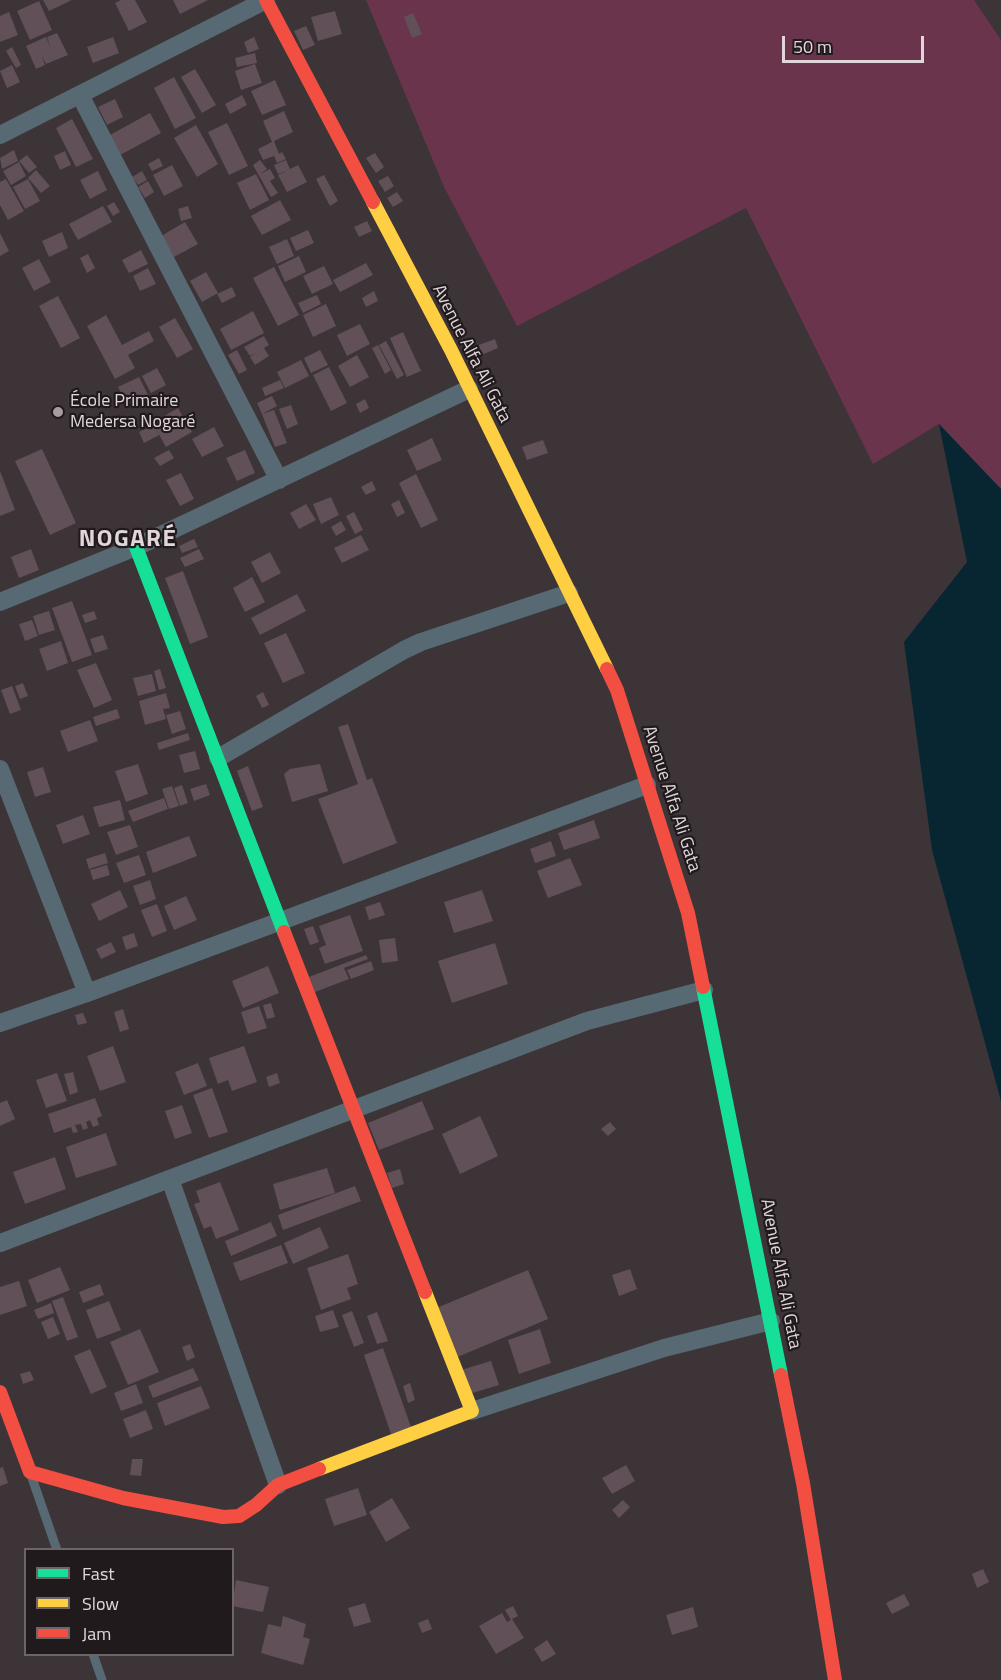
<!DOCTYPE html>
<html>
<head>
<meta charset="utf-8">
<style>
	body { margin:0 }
	#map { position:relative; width:1001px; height:1680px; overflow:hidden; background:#3c3437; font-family:"Titillium Web",sans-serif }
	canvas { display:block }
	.legend { position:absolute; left:24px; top:1548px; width:210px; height:108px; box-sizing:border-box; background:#211a1d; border:2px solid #6e6569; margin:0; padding:8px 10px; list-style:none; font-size:18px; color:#e1d6da }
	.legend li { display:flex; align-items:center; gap:12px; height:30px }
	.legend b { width:30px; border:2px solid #6e6569 }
	.scale { position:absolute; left:782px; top:36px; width:142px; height:27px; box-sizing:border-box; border:3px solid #e1d6da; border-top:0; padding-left:8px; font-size:18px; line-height:21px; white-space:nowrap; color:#e1d6da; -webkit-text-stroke:4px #211a1d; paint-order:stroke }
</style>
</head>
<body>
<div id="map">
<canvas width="1001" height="1680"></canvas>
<ul class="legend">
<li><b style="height:8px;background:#16e098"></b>Fast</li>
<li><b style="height:8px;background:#ffcf43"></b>Slow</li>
<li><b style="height:8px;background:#f24e42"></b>Jam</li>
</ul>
<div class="scale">50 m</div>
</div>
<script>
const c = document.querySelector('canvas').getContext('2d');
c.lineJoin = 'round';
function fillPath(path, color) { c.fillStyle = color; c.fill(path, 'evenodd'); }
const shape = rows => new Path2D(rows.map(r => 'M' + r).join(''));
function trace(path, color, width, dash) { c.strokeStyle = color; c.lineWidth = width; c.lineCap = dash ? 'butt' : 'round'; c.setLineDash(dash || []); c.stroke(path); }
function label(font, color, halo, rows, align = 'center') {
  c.font = font + ' "Titillium Web",sans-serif'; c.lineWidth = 4.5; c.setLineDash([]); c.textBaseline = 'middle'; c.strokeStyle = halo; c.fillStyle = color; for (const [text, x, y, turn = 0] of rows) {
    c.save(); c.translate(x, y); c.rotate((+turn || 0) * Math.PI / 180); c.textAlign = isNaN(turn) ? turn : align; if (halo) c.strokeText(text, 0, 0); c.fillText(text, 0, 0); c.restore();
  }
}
fillPath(shape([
	[366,0,974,0,1001,40,1001,489,939,424,873,464,746,208,517,326,444,187]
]), '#6a354c');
fillPath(shape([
	[939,424,1001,489,1001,1101,932,850,904,642,967,562]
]), '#072632');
fillPath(shape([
	[43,0,72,0,49,11],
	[121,0,135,0,147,22,129,31,115,3],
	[173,0,208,0,180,14],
	[39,1,52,30,30,40,17,11],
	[335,11,342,34,318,41,311,17],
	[9,12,18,35,0,42,0,16],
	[413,13,422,34,412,38,404,17],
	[306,26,315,45,303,50,294,31],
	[57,33,68,55,46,64,42,56,45,65,36,69,26,46,46,37,51,49,47,37],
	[113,37,119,53,93,63,87,47],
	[254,37,259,49,248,53,244,42],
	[12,47,21,65,16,68,6,51],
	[255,53,257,63,237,67,235,58],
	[255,64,262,83,241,90,235,71],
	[12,65,20,82,7,88,0,71],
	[195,69,216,105,202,113,181,77],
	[174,77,196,118,175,129,154,88],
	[275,80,286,105,262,115,251,91],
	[242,95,247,105,230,114,225,104],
	[115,99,123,117,107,125,98,107],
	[284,111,293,132,272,142,263,121],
	[150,113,161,133,120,155,110,135],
	[72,119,93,159,76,167,56,128],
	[227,123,248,166,229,175,208,132],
	[196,125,218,164,197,177,174,138],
	[274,141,279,154,282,152,286,159,277,163,274,156,263,160,258,149],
	[14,150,18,161,2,169,0,158],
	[65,151,71,165,60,170,54,156],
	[375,153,384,167,376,173,366,158],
	[27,155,37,167,29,173,19,161],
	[159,158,163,166,152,171,148,164],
	[260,160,267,169,260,174,270,169,275,178,270,181,278,193,271,197,253,165],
	[286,160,290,169,298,165,307,182,287,192,278,175,287,171,278,174,274,165],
	[19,162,26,176,11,185,3,171],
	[172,165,183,186,164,196,153,175],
	[36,170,50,186,41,193,28,178],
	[98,171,107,190,90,199,80,180],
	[142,171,147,180,138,185,132,177],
	[256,174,269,200,250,210,237,183],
	[324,175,338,201,330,206,316,179],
	[388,176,394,186,385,192,378,181],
	[6,179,24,211,8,220,0,205,0,182],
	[28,179,40,201,25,209,13,187],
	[148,181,154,192,145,198,138,187],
	[397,192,403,201,393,207,387,198],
	[280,200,291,220,262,235,251,216],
	[114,202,120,212,113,216,107,206],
	[103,206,112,222,78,240,69,224],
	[188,206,192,218,181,221,178,209],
	[367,221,372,231,359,237,354,227],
	[185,222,198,244,174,257,161,236],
	[308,230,314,243,296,251,290,238],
	[62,232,68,248,49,257,42,241],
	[0,233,9,251,0,256],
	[287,239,294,256,277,264,269,247],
	[141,250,148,264,129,273,122,260],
	[88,254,95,268,87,273,80,258],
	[299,256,306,272,285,282,278,266],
	[39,259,51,282,34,291,22,268],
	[366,263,373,275,340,292,333,280],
	[324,266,333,284,312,294,303,276],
	[274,267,299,315,278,326,253,278],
	[148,268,156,284,140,291,133,276],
	[206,272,218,293,202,302,190,281],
	[232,287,236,296,222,303,217,294],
	[374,291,378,301,366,307,362,298],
	[317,295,321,304,303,313,298,303],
	[58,296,80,338,61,348,39,306],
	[326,304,336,326,313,337,303,315],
	[253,311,264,333,231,350,220,329],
	[106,315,122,345,149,331,154,341,128,355,135,368,115,379,87,326],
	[175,318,193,349,177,358,159,327],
	[360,324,370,344,347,356,337,335],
	[403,332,421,371,407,377,390,338],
	[264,336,269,345,264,348,269,356,255,365,250,357,256,353,250,356,244,347],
	[495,339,498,348,479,356,476,346],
	[386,341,404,375,397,379,379,345],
	[378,345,391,370,385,374,372,348],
	[237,350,247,370,239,374,228,355],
	[320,350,328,365,311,373,304,358],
	[357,355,369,377,350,387,338,366],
	[301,360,309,376,285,388,277,372],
	[329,367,347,403,331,411,313,375],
	[157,368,166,385,151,393,142,376],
	[139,377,148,395,127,405,118,387],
	[280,380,284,388,265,396,262,388],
	[272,396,277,406,262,414,257,403],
	[365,399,369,408,360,413,356,404],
	[291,405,298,424,287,429,279,409],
	[178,408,192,432,166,447,156,429,159,435,144,443,139,432,154,425,152,423],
	[274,410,287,443,275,447,262,414],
	[214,427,224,446,202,457,192,439],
	[432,438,442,460,417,471,407,450],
	[543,440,548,453,527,460,522,447],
	[42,449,76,523,50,535,15,461],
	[169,450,174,458,160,466,154,458],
	[245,450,255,473,237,481,226,458],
	[0,471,15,510,0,516],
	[181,473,194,499,180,506,166,480],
	[416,474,438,520,421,528,399,483],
	[372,481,376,490,366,495,361,487],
	[331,497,339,515,321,524,313,504],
	[399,500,405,513,397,517,391,504],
	[306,504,316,520,299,529,290,513],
	[354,512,363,530,355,534,346,516],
	[341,521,346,530,336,536,331,527],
	[361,535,369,550,342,563,334,548],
	[194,539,198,547,182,553,179,546],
	[31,549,39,570,19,578,11,557],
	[199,549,204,559,185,567,180,558],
	[270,552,281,573,262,583,251,562],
	[183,571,208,637,190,644,165,578],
	[252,577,265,602,245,612,233,588],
	[297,594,306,611,260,635,251,618],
	[72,601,92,655,72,662,52,608],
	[49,611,55,630,39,635,33,616],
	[94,611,97,619,85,623,82,615],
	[32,620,38,636,25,641,19,624],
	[286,633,305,673,283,683,264,643],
	[103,635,108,649,95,653,90,639],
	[61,641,68,663,47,671,39,649],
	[96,663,112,700,94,708,77,670],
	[160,669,166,688,159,690,154,671],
	[152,674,156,691,138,696,133,678],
	[23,683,28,696,20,699,15,686],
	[12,686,21,710,10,714,1,690],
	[263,692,269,705,262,708,256,696],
	[166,693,170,708,163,709,166,719,145,725,139,701],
	[117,709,120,718,96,726,93,717],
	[180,711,186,729,172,734,166,715],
	[90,720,98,741,68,752,60,731],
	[348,724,367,780,372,778,397,843,343,864,318,799,358,784,338,727],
	[188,733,190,740,159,750,157,743],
	[195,751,200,769,184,773,179,755],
	[138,764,148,794,126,802,115,771],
	[320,764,328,791,292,802,284,774,290,769],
	[248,766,263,807,252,811,237,771],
	[43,767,51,792,35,797,27,772],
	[206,784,210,795,194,801,190,789],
	[182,785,188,803,180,806,174,788],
	[172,786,179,806,169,809,162,789],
	[164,798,168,809,133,822,128,811],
	[120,800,125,820,99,827,93,807],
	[83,815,90,834,63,844,56,825],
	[594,820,600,838,564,850,558,833],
	[130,825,138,847,116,855,107,832],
	[189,836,197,856,153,873,146,852],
	[551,841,556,856,535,863,530,849],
	[105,853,108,863,89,869,86,859],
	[139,855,146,875,124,883,116,863],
	[570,858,582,885,548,898,537,871],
	[107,865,110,875,93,880,90,870],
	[150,880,156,899,140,905,133,886],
	[120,890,128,907,99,921,91,904],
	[482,890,493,921,454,933,444,902],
	[186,896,197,920,174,930,164,906],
	[380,902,385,915,369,920,365,907],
	[157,904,167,931,152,937,141,910],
	[350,915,363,951,325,964,319,948,326,945,319,926],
	[313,926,319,942,310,945,304,929],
	[134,933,138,946,126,950,122,937],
	[395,938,398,961,382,963,379,940],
	[111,942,116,952,101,959,96,949],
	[495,943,508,984,452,1003,438,961],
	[366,955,368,959,344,968,349,979,315,992,309,977],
	[371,961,374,970,351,979,347,970],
	[268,966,279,993,243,1008,232,981],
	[271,1003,275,1017,267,1019,263,1005],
	[259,1006,267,1028,248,1034,241,1012],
	[123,1009,129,1029,120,1032,114,1012],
	[83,1013,87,1023,78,1025,75,1015],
	[113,1046,126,1082,100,1091,87,1056],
	[244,1046,257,1082,232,1091,228,1080,218,1084,209,1058],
	[198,1063,207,1086,184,1095,175,1072],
	[73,1072,78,1092,70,1095,64,1074],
	[57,1073,67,1101,46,1108,36,1080],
	[277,1073,280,1083,269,1087,266,1077],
	[212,1088,228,1132,209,1138,193,1095],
	[95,1098,102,1116,97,1118,99,1125,93,1127,90,1120,86,1122,88,1128,83,1130,81,1124,75,1125,78,1132,73,1133,71,1127,54,1133,48,1114],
	[7,1100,15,1119,0,1126,0,1103],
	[422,1101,434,1129,379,1150,368,1123],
	[182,1105,192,1133,175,1139,165,1111],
	[480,1116,498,1156,460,1174,442,1134],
	[610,1122,616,1129,608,1136,601,1129],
	[106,1133,117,1165,76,1178,66,1147],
	[55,1157,66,1189,25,1204,13,1172],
	[327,1168,335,1193,280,1210,273,1184],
	[400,1169,404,1184,392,1188,387,1173],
	[220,1182,239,1230,216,1239,211,1226,204,1229,194,1204,200,1202,196,1191],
	[355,1186,361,1201,283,1230,278,1215],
	[271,1222,277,1236,231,1256,225,1241],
	[320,1227,329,1248,293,1264,284,1243],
	[281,1245,288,1263,240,1281,233,1263],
	[348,1254,358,1284,347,1288,351,1299,321,1310,307,1268],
	[60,1267,70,1290,37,1303,28,1280],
	[630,1269,637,1289,619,1296,612,1275],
	[528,1270,548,1319,455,1358,434,1309],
	[19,1281,27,1306,0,1315,0,1287],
	[100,1284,104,1295,83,1303,79,1292],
	[63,1297,78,1337,67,1341,52,1301],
	[109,1301,121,1330,97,1339,86,1310],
	[51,1303,54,1313,38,1319,34,1310],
	[333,1310,339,1327,320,1332,315,1316],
	[352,1311,364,1343,354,1347,342,1315],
	[377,1312,388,1341,377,1344,367,1316],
	[53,1317,60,1334,48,1339,41,1322],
	[140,1329,159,1372,128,1385,110,1342],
	[540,1329,551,1363,519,1374,508,1340],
	[190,1344,195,1357,187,1361,182,1347],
	[383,1348,411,1427,391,1434,364,1355],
	[90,1349,107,1387,91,1394,74,1356],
	[491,1361,499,1385,469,1394,461,1370],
	[193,1368,199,1380,153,1398,148,1386],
	[30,1371,34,1380,23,1384,20,1374],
	[410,1383,415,1400,408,1403,403,1386],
	[136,1384,143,1403,121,1411,114,1393],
	[201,1386,210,1408,165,1426,157,1403],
	[146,1410,153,1429,130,1438,123,1419],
	[132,1459,143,1459,141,1476,130,1475],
	[626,1465,635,1481,612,1494,602,1478],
	[3,1467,8,1483,0,1486,0,1468],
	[358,1488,367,1515,334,1526,325,1499],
	[392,1498,410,1528,386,1542,369,1512],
	[623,1500,630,1507,619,1518,612,1510],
	[983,1569,989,1582,977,1588,972,1574],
	[236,1580,269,1587,263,1612,232,1606],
	[904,1594,910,1605,892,1614,886,1603],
	[365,1603,371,1622,354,1627,348,1608],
	[513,1606,518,1616,512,1619,524,1638,496,1654,479,1626,502,1613,507,1622,511,1620,505,1610],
	[693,1607,698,1627,672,1635,666,1615],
	[283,1616,306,1624,303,1637,310,1639,303,1665,261,1653,268,1624,281,1627],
	[428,1619,432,1629,422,1633,418,1623],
	[547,1640,556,1654,542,1662,534,1649]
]), '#625058');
trace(shape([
	[31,1475,57,1550],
	[93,1654,102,1680]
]), '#576972', 9);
trace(shape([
	[80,95,279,480],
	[0,135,266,0],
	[0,602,136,547,469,389],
	[218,758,404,650,421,642,569,593],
	[0,769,87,993],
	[0,1023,87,993,647,785],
	[170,1179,278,1485],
	[0,1243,587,1021,704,990],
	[472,1411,664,1348,771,1321]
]), '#576972', 18);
trace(shape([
	[136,547,284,932],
	[703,987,781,1375]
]), '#16e098', 14);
trace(shape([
	[373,202,451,350,607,669],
	[319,1469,472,1411,425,1292]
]), '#ffcf43', 14);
trace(shape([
	[266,0,373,202],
	[607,669,617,690,688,913,703,987],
	[284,932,425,1292],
	[781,1375,803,1483,835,1680],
	[0,1392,30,1472,123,1498,223,1517,239,1516,256,1505,278,1485,319,1469]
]), '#f24e42', 14);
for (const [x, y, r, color] of [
	[58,412,6,"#a79da1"]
]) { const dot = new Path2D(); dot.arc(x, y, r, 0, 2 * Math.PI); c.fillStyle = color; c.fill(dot); trace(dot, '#211a1d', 2); }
label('18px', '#e1d6da', '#211a1d', [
	["Avenue Alfa Ali Gata",471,354,63],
	["Avenue Alfa Ali Gata",671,799,72],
	["Avenue Alfa Ali Gata",780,1274,79]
]);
label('18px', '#e1d6da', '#211a1d', [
	["École Primaire",70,402],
	["Medersa Nogaré",70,423]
], 'left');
c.letterSpacing = '1.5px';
label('bold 24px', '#e1d6da', '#211a1d', [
	["NOGARÉ",128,540]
]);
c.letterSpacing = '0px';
</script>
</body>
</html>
